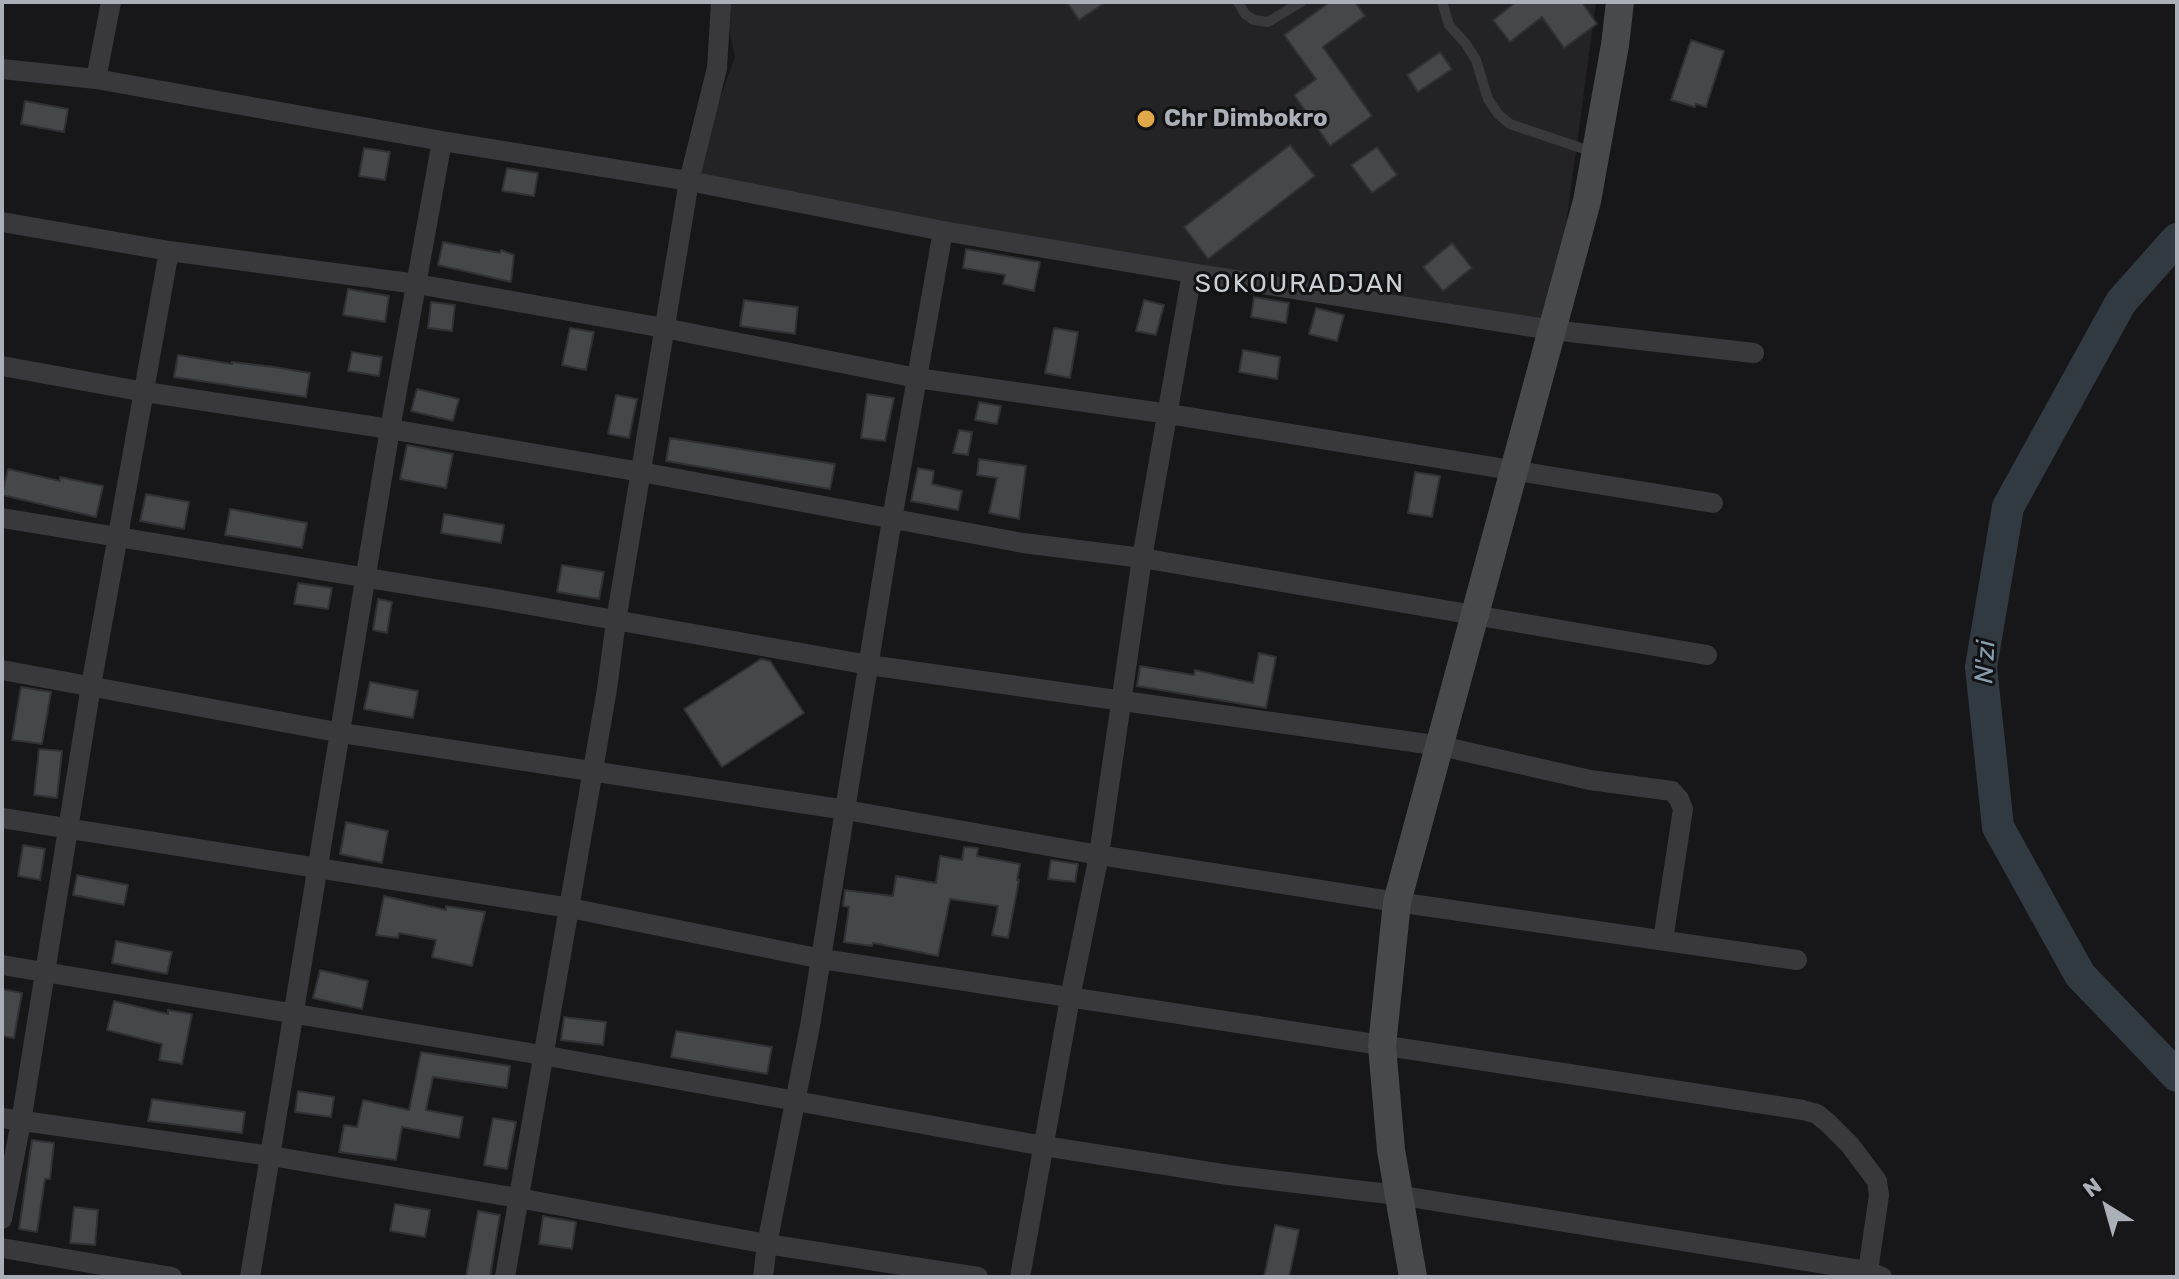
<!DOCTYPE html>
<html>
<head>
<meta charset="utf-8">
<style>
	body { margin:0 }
	#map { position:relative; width:2179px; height:1279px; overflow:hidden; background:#171719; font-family:Rubik,sans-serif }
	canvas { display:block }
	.frame { position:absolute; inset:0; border:4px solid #abafb7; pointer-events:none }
	.north { position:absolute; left:2067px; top:1167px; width:80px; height:80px; -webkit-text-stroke:6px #121214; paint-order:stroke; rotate:323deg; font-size:22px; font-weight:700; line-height:32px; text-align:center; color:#abafb7 }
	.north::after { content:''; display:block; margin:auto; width:28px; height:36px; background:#abafb7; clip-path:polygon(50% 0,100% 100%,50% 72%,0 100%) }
</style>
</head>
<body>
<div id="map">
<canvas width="2179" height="1279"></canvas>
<div class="frame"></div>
<div class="north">N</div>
</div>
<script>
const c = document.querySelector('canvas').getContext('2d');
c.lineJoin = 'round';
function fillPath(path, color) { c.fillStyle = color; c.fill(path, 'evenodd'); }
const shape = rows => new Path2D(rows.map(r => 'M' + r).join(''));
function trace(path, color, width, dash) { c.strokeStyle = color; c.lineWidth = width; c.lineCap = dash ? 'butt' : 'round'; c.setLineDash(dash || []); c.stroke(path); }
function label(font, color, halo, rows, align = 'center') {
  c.font = font + ' Rubik,sans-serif'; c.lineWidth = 6; c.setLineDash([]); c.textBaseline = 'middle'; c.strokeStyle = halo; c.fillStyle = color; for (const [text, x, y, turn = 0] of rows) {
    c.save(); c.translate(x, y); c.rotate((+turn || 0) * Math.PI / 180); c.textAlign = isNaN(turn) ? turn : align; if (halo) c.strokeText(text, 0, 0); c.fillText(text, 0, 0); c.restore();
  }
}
fillPath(shape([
	[723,2,1596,2,1552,330,689,181,735,57]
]), '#232326');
trace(shape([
	[2177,239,2121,302,2008,507,1981,667,1998,827,2080,975,2177,1076]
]), '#313a41', 32);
const building = shape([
	[1067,2,1106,2,1079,20,1067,2],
	[1330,2,1355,2,1365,16,1323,47,1372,116,1330,146,1294,95,1316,79,1284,35,1330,2],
	[1516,2,1582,2,1597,24,1564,48,1542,17,1510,42,1493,20,1516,2],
	[1691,40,1724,51,1706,107,1696,104,1695,107,1671,100,1691,40],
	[1440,52,1452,69,1418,92,1407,75,1440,52],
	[25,101,68,109,64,132,21,124,25,101],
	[1290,145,1315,176,1208,259,1184,227,1290,145],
	[1377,147,1397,175,1372,193,1351,165,1377,147],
	[364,148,390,152,385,180,359,176,364,148],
	[507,168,538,173,534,196,502,191,507,168],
	[443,242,500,253,501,250,514,255,511,282,438,265,443,242],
	[1452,243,1472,268,1443,291,1423,267,1452,243],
	[966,249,1040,262,1034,291,1003,284,1005,275,963,268,966,249],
	[348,289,389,296,385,322,343,315,348,289],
	[1254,297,1289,303,1286,323,1251,317,1254,297],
	[744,300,798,307,795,334,740,326,744,300],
	[1144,300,1164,305,1156,335,1136,331,1144,300],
	[431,302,455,305,452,331,428,328,431,302],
	[1316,308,1344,315,1337,341,1309,334,1316,308],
	[570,328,594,332,586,370,562,365,570,328],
	[1054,328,1078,332,1070,378,1045,373,1054,328],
	[1243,350,1280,357,1277,379,1239,372,1243,350],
	[352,352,382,357,379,376,348,371,352,352],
	[178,355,232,364,232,362,274,367,310,373,306,397,174,377,178,355],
	[417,389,459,399,453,421,411,411,417,389],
	[867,394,894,398,885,441,861,438,867,394],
	[616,395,637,399,629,438,608,434,616,395],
	[979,402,1001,406,997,424,975,420,979,402],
	[959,430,972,432,968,455,953,453,959,430],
	[670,438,835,464,830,489,666,461,670,438],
	[407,445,453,454,446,488,400,479,407,445],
	[979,459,1026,466,1019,519,989,513,997,478,977,475,979,459],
	[918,468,934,471,932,484,962,491,958,510,911,501,918,468],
	[8,469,60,481,60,477,103,486,96,517,2,495,8,469],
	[1415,472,1440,476,1432,517,1408,513,1415,472],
	[146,494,189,502,184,529,140,521,146,494],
	[230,509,307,523,302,548,225,535,230,509],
	[444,514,504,525,501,543,441,533,444,514],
	[562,565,604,572,599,599,557,592,562,565],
	[298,583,332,588,328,609,294,604,298,583],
	[378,599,392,602,387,633,373,630,378,599],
	[1259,653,1276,657,1266,708,1137,686,1140,666,1194,675,1195,670,1253,683,1259,653],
	[761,659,770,661,804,713,722,767,684,709,761,659],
	[370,682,418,691,413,718,364,709,370,682],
	[21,687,51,692,42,744,12,740,21,687],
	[39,749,62,751,57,798,34,795,39,749],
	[346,822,388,831,382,863,340,854,346,822],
	[23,845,45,849,40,880,18,876,23,845],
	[964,847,978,848,977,856,1020,864,1017,880,1019,880,1008,938,992,935,998,906,950,899,938,956,873,943,872,946,844,942,849,907,843,906,845,890,893,896,896,876,936,883,940,856,962,860,964,847],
	[1051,860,1078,864,1075,882,1048,879,1051,860],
	[77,875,128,885,124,905,73,895,77,875],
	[384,896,446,910,446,906,485,912,472,966,432,957,436,940,399,933,398,938,376,935,384,896],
	[116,941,172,952,167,974,112,963,116,941],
	[320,970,368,981,362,1009,313,998,320,970],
	[2,989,22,993,14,1038,2,1036,2,989],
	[114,1001,168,1014,168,1010,192,1014,182,1064,159,1060,162,1044,107,1030,114,1001],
	[564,1017,606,1022,603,1045,561,1040,564,1017],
	[676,1031,772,1047,767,1074,671,1057,676,1031],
	[421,1052,510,1066,507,1088,433,1077,426,1110,463,1117,459,1138,402,1127,396,1160,339,1152,344,1125,357,1127,363,1100,409,1110,421,1052],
	[298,1091,334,1097,331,1117,295,1112,298,1091],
	[152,1099,245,1112,242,1133,148,1121,152,1099],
	[493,1118,516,1122,507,1169,484,1165,493,1118],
	[32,1140,54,1143,50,1179,45,1179,37,1232,19,1229,32,1140],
	[395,1204,430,1210,425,1237,390,1231,395,1204],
	[74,1207,98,1210,95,1245,70,1243,74,1207],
	[478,1211,500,1215,490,1277,466,1277,478,1211],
	[543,1216,576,1222,572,1249,539,1244,543,1216],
	[1275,1225,1299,1230,1289,1277,1264,1277,1275,1225]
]);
fillPath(building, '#46474b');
trace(building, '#313135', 2);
trace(shape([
	[1238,2,1245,14,1254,20,1268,22,1301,2],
	[1442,2,1449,25,1466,44,1476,60,1488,99,1498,114,1510,124,1593,152]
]), '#39393d', 10);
trace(shape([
	[2,69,96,79,442,141,689,181,943,231,1192,273,1552,330,1754,353],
	[96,79,111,2],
	[2,222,169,251,417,284,664,328,917,378,1169,414,1713,503],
	[2,366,145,392,390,429,641,472,1023,543,1142,558,1707,655],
	[2,518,496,599,869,665,1441,746,1590,780,1672,791,1679,799,1683,809,1663,940],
	[2,670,342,733,846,810,1099,855,1397,902,1797,960],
	[2,818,570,908,822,959,1803,1110,1817,1114,1828,1123,1850,1145,1877,1181,1879,1195,1868,1271],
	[2,965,542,1055,1044,1146,1229,1175,1397,1195,1868,1271,1882,1277],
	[2,1118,271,1156,518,1198,767,1244,978,1277],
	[2,1219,21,1122,91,686,169,251],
	[2,1248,172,1277],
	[250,1277,390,429,442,141],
	[505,1277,607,689,616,621,689,181,717,68,721,2],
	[763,1277,767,1244,810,1026,892,519,943,231],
	[1020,1277,1070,998,1099,855,1142,558,1192,273]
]), '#39393d', 20);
trace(shape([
	[1413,1277,1391,1150,1382,1046,1397,902,1587,201,1615,45,1620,2]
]), '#47494d', 28);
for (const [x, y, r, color] of [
	[1146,119,10,"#e0a848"]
]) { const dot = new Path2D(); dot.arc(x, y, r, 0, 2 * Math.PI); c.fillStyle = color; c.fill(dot); trace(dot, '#121214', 3); }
label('bold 24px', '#abafb7', '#121214', [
	["Chr Dimbokro",1164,119]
], 'left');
c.letterSpacing = '2px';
label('26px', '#cbced4', '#121214', [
	["SOKOURADJAN",1300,284]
]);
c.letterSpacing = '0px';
label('italic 26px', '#859daf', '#121214', [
	["N'zi",1986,662,-87]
]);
</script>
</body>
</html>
